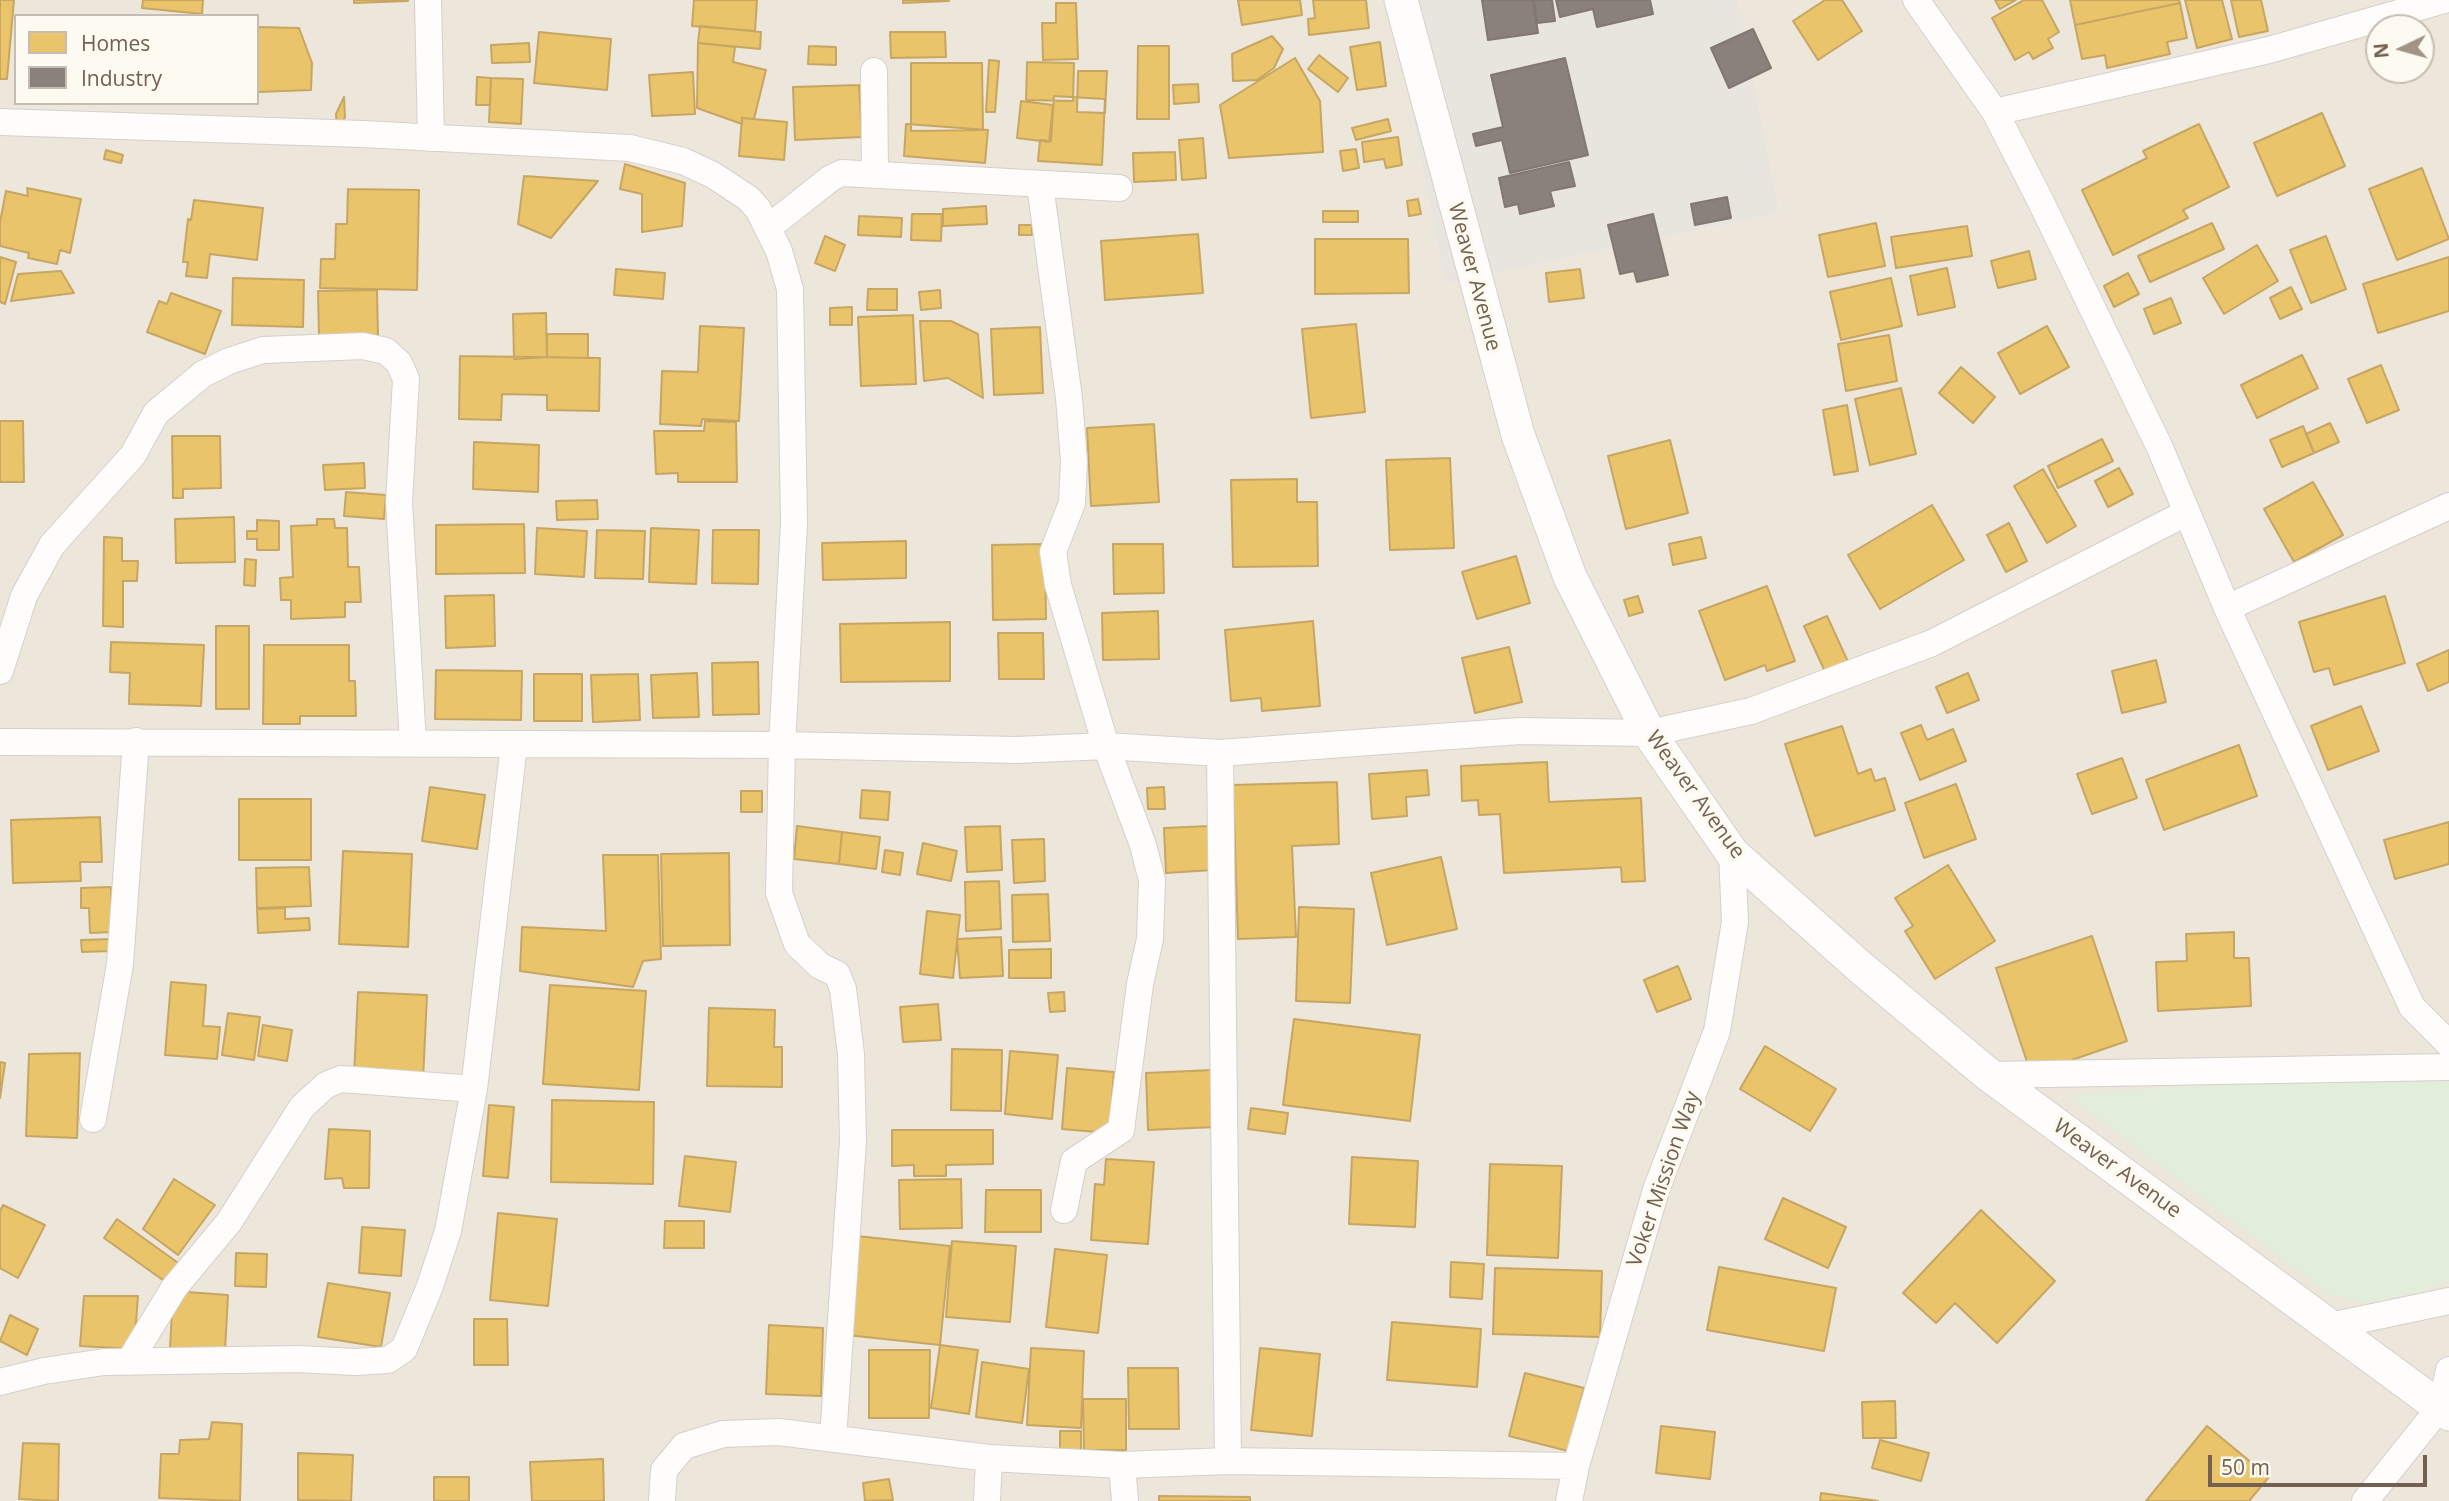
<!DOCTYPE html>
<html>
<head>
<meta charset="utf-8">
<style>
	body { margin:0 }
	#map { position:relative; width:2449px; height:1501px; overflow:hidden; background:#f6f4ee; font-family:"Open Sans",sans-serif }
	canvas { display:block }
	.legend { position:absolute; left:14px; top:14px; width:245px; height:91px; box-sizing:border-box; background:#fdfaf1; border:2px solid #c6bcb1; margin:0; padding:9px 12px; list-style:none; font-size:21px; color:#736050 }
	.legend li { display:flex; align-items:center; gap:14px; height:35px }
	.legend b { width:35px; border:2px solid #c6bcb1 }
	.north { position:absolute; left:2365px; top:14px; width:70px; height:70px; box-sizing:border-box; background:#fdfaf1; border:2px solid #c6bcb1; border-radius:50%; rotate:265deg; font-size:19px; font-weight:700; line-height:28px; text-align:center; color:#736050 }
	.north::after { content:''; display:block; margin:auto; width:24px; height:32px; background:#a19487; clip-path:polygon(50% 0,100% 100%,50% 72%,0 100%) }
	.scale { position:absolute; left:2208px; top:1455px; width:219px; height:32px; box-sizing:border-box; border:4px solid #736050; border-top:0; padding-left:9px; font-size:21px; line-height:24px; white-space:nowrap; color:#736050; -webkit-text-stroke:5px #fdfaf1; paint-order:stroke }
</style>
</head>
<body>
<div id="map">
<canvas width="2449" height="1501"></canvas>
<ul class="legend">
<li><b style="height:19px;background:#e9c46a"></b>Homes</li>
<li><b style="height:19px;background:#8a817c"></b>Industry</li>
</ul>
<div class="north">N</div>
<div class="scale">50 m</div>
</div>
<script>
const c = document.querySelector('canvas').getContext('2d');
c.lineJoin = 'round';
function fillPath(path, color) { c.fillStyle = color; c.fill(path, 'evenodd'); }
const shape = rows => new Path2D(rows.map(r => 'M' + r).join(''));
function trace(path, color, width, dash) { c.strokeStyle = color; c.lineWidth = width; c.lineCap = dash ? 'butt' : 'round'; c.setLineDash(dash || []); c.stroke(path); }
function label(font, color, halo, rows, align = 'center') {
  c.font = font + ' "Open Sans",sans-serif'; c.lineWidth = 7; c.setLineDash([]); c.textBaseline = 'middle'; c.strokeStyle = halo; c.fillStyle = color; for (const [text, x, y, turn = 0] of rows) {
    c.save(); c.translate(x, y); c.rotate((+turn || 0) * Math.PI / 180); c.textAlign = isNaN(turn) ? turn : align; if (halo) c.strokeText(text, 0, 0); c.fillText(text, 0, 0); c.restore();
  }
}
fillPath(shape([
	[0,0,1389,0,1445,284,1780,213,1738,0,2449,0,2449,1501,0,1501],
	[16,16,257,16,257,103,16,103],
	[2379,28,2421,28,2421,70,2379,70]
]), '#ede6db');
fillPath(shape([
	[1389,0,1738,0,1780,213,1445,284]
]), '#e8e5df');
fillPath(shape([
	[2229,1082,2449,1082,2449,1281,2400,1300,2364,1302,2328,1294,2067,1095]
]), '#e2edda');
const homes = shape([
	[0,0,14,0,7,79,0,79,0,0],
	[143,0,203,0,202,14,142,8,143,0],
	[354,0,408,0,408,1,354,3,354,0],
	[694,0,757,0,755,31,692,26,694,0],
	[903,0,949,0,949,1,903,3,903,0],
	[1238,0,1300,0,1302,15,1242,25,1238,0],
	[1313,0,1366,0,1369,28,1309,35,1308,19,1315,18,1313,0],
	[1825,0,1842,0,1862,31,1818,60,1793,21,1825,0],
	[1995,0,2016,0,2000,9,1995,0],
	[2024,0,2042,0,2059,32,2048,39,2053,48,2033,59,2029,52,2015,60,1992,18,2024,0],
	[2070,0,2179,0,2180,3,2075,25,2070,0],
	[2185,0,2222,0,2232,39,2197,48,2185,0],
	[2231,0,2261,0,2268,31,2239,37,2231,0],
	[1056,3,1076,3,1078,59,1043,60,1042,23,1056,23,1056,3],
	[2180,3,2187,38,2167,42,2170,54,2107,68,2105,55,2082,59,2075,25,2180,3],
	[700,26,761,32,760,49,698,43,700,26],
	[257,27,299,28,312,63,311,90,257,92,257,27],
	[539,32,611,39,607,90,534,83,539,32],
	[890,32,945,32,946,57,891,58,890,32],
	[1272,36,1283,49,1274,68,1257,80,1233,81,1232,54,1272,36],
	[1380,42,1386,86,1357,90,1350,47,1380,42],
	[529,43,530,62,492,63,491,45,529,43],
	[698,43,735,47,733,62,766,70,754,119,742,118,742,124,697,108,698,43],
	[809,46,836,47,836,65,808,64,809,46],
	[1138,46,1169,46,1169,119,1137,119,1138,46],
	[1319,55,1348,78,1338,92,1308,69,1319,55],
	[1295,58,1320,101,1323,152,1229,158,1220,105,1295,58],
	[989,60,999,61,995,112,986,112,989,60],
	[1027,62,1074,63,1073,101,1026,100,1027,62],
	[911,63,982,63,983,130,911,131,911,63],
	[1078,71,1107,71,1105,113,1077,112,1078,71],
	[693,72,695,114,652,116,649,75,693,72],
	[477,77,491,78,490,105,476,105,477,77],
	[491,78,523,79,521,124,489,122,491,78],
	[1198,84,1199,102,1174,104,1173,85,1198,84],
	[859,85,862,137,795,140,793,87,859,85],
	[1054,96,1105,99,1102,165,1038,161,1040,140,1051,141,1054,96],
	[344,97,345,117,337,134,336,114,344,97],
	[1021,101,1053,105,1049,142,1017,138,1021,101],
	[2322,113,2345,166,2277,196,2254,143,2322,113],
	[742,118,787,122,784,160,739,156,742,118],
	[1388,119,1391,131,1356,140,1352,128,1388,119],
	[906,124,988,130,985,163,904,156,906,124],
	[2199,124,2229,187,2183,210,2188,218,2113,255,2082,190,2147,158,2143,151,2199,124],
	[1398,137,1402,165,1386,168,1384,159,1364,162,1362,142,1398,137],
	[1203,138,1206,178,1182,180,1179,140,1203,138],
	[1356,149,1359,168,1343,171,1340,151,1356,149],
	[106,150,123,155,121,163,104,159,106,150],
	[1175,152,1176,180,1134,182,1133,153,1175,152],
	[625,164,685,183,682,226,642,232,642,194,620,189,625,164],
	[2422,168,2449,239,2397,260,2369,189,2422,168],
	[524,176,598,181,551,238,518,224,524,176],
	[27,188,81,199,70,253,60,250,57,264,28,258,29,253,0,246,0,222,6,191,28,196,27,188],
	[348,189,419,190,417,290,320,288,321,259,335,259,336,224,347,224,348,189],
	[1418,199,1421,214,1409,216,1407,201,1418,199],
	[194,200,263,208,257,260,210,254,207,278,186,276,188,262,183,262,188,219,191,220,194,200],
	[986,206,987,224,943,226,943,209,986,206],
	[1323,211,1358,211,1358,222,1323,222,1323,211],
	[912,214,942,214,941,241,911,240,912,214],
	[859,216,902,218,901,237,858,235,859,216],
	[1876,223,1885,266,1828,277,1819,235,1876,223],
	[2212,223,2224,249,2150,282,2138,256,2212,223],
	[1019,225,1032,225,1032,235,1019,235,1019,225],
	[1967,226,1972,256,1896,268,1891,237,1967,226],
	[1198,234,1203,293,1105,300,1101,241,1198,234],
	[825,236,845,245,835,271,815,263,825,236],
	[2326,236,2346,289,2311,303,2290,250,2326,236],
	[1315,239,1408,239,1409,293,1315,294,1315,239],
	[2257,245,2278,281,2224,314,2203,278,2257,245],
	[2029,251,2036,279,1998,288,1991,261,2029,251],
	[0,257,16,262,5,304,0,302,0,257],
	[2449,257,2449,311,2378,333,2363,284,2449,257],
	[1947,268,1955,307,1918,315,1910,276,1947,268],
	[616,269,665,273,663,299,614,295,616,269],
	[1580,269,1584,298,1549,302,1546,273,1580,269],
	[61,271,74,293,11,301,18,274,61,271],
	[2128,273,2139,294,2114,307,2104,286,2128,273],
	[233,278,304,280,303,327,232,325,233,278],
	[1891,278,1902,326,1841,340,1830,292,1891,278],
	[2291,287,2302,309,2280,319,2270,298,2291,287],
	[868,289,897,289,897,310,867,310,868,289],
	[377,290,378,335,319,336,318,291,377,290],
	[940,290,941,308,921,310,919,292,940,290],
	[171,293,221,311,205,354,147,332,159,301,167,304,171,293],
	[2171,298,2181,323,2154,334,2144,309,2171,298],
	[852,307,852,325,830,325,830,308,852,307],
	[546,313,547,357,514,359,513,314,546,313],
	[913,315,916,384,861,386,858,317,913,315],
	[920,321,951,321,978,334,983,398,948,378,924,381,920,321],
	[1356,324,1365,412,1311,418,1302,329,1356,324],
	[700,326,744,328,739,421,702,419,701,426,660,424,662,371,698,372,700,326],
	[2047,326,2069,367,2020,394,1998,353,2047,326],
	[1040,327,1043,393,994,395,991,329,1040,327],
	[547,334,588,334,588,358,547,357,547,334],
	[1889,335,1897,381,1846,391,1838,344,1889,335],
	[2302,355,2318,388,2257,418,2241,385,2302,355],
	[460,356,600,358,599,411,547,410,547,395,502,394,501,420,459,419,460,356],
	[2381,365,2399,410,2367,423,2348,379,2381,365],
	[1961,367,1995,397,1973,423,1939,393,1961,367],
	[1901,388,1916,454,1870,465,1855,399,1901,388],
	[1847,405,1858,471,1834,475,1823,410,1847,405],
	[0,421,23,421,24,482,0,482,0,421],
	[705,421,736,422,737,482,678,482,678,473,656,474,654,431,704,431,705,421],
	[2330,423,2339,442,2314,453,2306,434,2330,423],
	[1154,424,1159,502,1091,506,1087,428,1154,424],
	[2303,426,2314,453,2282,467,2270,440,2303,426],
	[172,436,220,436,221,488,183,489,183,498,173,498,172,436],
	[2102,439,2113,461,2058,488,2048,466,2102,439],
	[1670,440,1688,513,1626,529,1608,456,1670,440],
	[474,442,539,445,538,492,473,489,474,442],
	[1450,458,1454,548,1390,550,1386,460,1450,458],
	[364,463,365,488,325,490,323,465,364,463],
	[2119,468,2133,494,2108,507,2095,481,2119,468],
	[2043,469,2076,526,2047,543,2014,486,2043,469],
	[1297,479,1297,502,1317,502,1318,566,1233,567,1231,480,1297,479],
	[2313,482,2343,535,2294,562,2264,509,2313,482],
	[346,492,386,495,384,519,344,516,346,492],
	[597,500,598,519,557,520,556,501,597,500],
	[1932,505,1964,560,1880,609,1848,555,1932,505],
	[234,517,235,562,176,563,175,519,234,517],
	[317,519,334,519,335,528,347,528,348,567,359,567,361,602,345,602,345,617,291,619,291,600,281,600,280,578,293,577,291,526,317,525,317,519],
	[257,520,279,521,279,550,257,550,257,539,247,539,247,531,257,531,257,520],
	[2009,523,2027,561,2006,572,1987,535,2009,523],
	[524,524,525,573,436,574,436,525,524,524],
	[537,528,587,531,584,577,535,574,537,528],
	[651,528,699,530,696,584,649,582,651,528],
	[597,530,645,531,643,579,595,578,597,530],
	[713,530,759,530,758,584,712,583,713,530],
	[104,537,122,538,122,561,138,561,137,581,123,581,123,627,103,626,104,537],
	[1701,537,1706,558,1673,565,1669,544,1701,537],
	[906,541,906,578,823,580,822,543,906,541],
	[1045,544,1046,619,993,620,992,545,1045,544],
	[1113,544,1163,544,1164,593,1114,594,1113,544],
	[1516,556,1530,603,1477,619,1462,572,1516,556],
	[245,559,256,560,255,586,244,585,245,559],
	[1767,586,1795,661,1767,671,1765,665,1725,680,1699,611,1767,586],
	[494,595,495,646,446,648,445,596,494,595],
	[1638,596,1643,612,1629,616,1624,600,1638,596],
	[2385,596,2405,663,2334,685,2329,668,2314,672,2299,622,2385,596],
	[1158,611,1159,659,1103,660,1102,613,1158,611],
	[1827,616,1850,666,1827,676,1804,626,1827,616],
	[1313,621,1320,706,1262,711,1261,698,1231,701,1225,630,1313,621],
	[950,622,950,681,841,682,840,624,950,622],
	[216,626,249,626,249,709,216,709,216,626],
	[998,633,1043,633,1044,679,999,679,998,633],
	[111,642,204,645,201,706,129,704,130,673,110,672,111,642],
	[264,645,349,645,349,681,355,681,356,716,300,716,300,724,263,724,264,645],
	[1509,647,1522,702,1475,713,1462,658,1509,647],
	[2449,650,2449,682,2428,691,2417,664,2449,650],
	[2156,660,2166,702,2122,713,2112,671,2156,660],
	[758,662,759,714,713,715,712,663,758,662],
	[436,670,522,671,521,720,435,719,436,670],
	[697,673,699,717,653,718,651,675,697,673],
	[1968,673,1979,700,1947,713,1936,687,1968,673],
	[534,674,582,674,582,721,534,721,534,674],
	[638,674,640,720,593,722,591,675,638,674],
	[2361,706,2379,751,2328,770,2311,726,2361,706],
	[1921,725,1927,740,1953,729,1966,761,1920,780,1901,733,1921,725],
	[1842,726,1858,774,1871,769,1875,781,1885,778,1895,810,1815,836,1785,744,1842,726],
	[2239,745,2257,796,2164,830,2146,780,2239,745],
	[2122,758,2137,798,2092,814,2077,774,2122,758],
	[1547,762,1549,802,1641,798,1645,881,1622,882,1621,867,1504,873,1500,814,1479,815,1478,800,1462,801,1461,766,1547,762],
	[1427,770,1429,795,1406,797,1407,816,1372,819,1369,774,1427,770],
	[1337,782,1339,844,1292,846,1296,937,1238,939,1233,785,1337,782],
	[1956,784,1976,839,1924,858,1905,803,1956,784],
	[430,787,485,795,477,849,422,841,430,787],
	[1164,787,1165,809,1148,809,1147,788,1164,787],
	[862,790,890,792,888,820,860,818,862,790],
	[741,791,762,791,762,812,741,812,741,791],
	[239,799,311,799,311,860,239,860,239,799],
	[100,817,102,862,80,862,81,881,13,883,11,820,100,817],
	[2449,822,2449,864,2395,879,2384,840,2449,822],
	[797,826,842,832,839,864,794,859,797,826],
	[1000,826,1002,870,967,872,965,827,1000,826],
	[1210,826,1213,870,1166,873,1164,828,1210,826],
	[842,832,880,837,876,869,839,864,842,832],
	[1044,839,1045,881,1014,883,1012,840,1044,839],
	[923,843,957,851,951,881,917,874,923,843],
	[885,850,903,853,900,875,882,872,885,850],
	[343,851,412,854,408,947,339,944,343,851],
	[729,853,730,945,663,946,661,854,729,853],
	[603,855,658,855,661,959,643,961,633,987,520,971,522,927,606,931,603,855],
	[1441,857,1457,929,1387,945,1371,873,1441,857],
	[1948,865,1995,941,1935,979,1905,931,1913,926,1895,898,1948,865],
	[309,867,311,906,257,908,256,868,309,867],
	[999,881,1001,929,966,931,965,882,999,881],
	[111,887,112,932,90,933,89,908,81,908,81,888,111,887],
	[1048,894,1050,941,1013,942,1012,895,1048,894],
	[1299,907,1354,909,1350,1003,1296,1001,1299,907],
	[285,908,285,919,309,918,310,930,258,933,257,909,285,908],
	[927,911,960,915,953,978,920,974,927,911],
	[2234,932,2234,958,2249,958,2251,1006,2158,1011,2156,962,2187,961,2186,934,2234,932],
	[2092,936,2127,1041,2031,1074,1996,968,2092,936],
	[1001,937,1003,976,960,978,957,939,1001,937],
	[111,939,111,951,82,952,81,940,111,939],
	[1051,949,1051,978,1009,978,1009,950,1051,949],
	[1678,966,1691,999,1657,1012,1644,980,1678,966],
	[171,982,206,985,203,1026,220,1027,217,1059,165,1055,171,982],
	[550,985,646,991,639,1090,543,1084,550,985],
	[358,992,427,995,423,1080,354,1076,358,992],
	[1064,992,1065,1011,1050,1012,1048,993,1064,992],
	[938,1004,941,1040,903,1042,900,1007,938,1004],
	[709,1008,775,1010,774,1047,782,1047,782,1087,707,1086,709,1008],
	[228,1013,260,1017,254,1060,222,1055,228,1013],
	[1294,1019,1420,1035,1410,1121,1283,1105,1294,1019],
	[263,1025,292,1030,287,1061,258,1056,263,1025],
	[1765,1046,1836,1089,1810,1131,1740,1089,1765,1046],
	[952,1049,1002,1050,1001,1111,951,1110,952,1049],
	[1010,1051,1058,1055,1052,1119,1005,1114,1010,1051],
	[80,1053,77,1138,26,1136,29,1054,80,1053],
	[0,1062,5,1063,0,1098,0,1062],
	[1067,1068,1114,1072,1109,1133,1062,1129,1067,1068],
	[1212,1070,1215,1127,1148,1130,1146,1073,1212,1070],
	[552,1100,654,1102,653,1184,551,1182,552,1100],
	[489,1105,514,1107,508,1178,483,1176,489,1105],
	[1251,1108,1288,1113,1285,1134,1248,1129,1251,1108],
	[329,1129,370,1131,369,1188,344,1188,342,1178,325,1179,329,1129],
	[892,1130,993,1130,993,1164,946,1165,946,1176,914,1176,914,1165,892,1166,892,1130],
	[685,1156,736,1162,730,1212,679,1206,685,1156],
	[1352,1157,1418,1161,1415,1227,1349,1224,1352,1157],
	[1106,1159,1154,1162,1148,1244,1091,1240,1095,1184,1104,1185,1106,1159],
	[1490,1164,1562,1166,1558,1258,1487,1255,1490,1164],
	[174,1179,215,1205,178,1255,143,1229,174,1179],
	[961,1179,962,1228,900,1229,899,1180,961,1179],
	[986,1190,1041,1190,1041,1232,985,1232,986,1190],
	[1783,1198,1846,1227,1828,1268,1765,1239,1783,1198],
	[3,1205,45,1225,18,1278,0,1268,0,1211,3,1205],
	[1981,1210,2055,1281,1997,1343,1955,1303,1936,1323,1903,1293,1981,1210],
	[498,1213,557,1219,548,1306,490,1300,498,1213],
	[117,1219,181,1265,167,1283,104,1238,117,1219],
	[665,1221,704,1221,704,1248,664,1248,665,1221],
	[362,1227,405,1230,401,1276,359,1273,362,1227],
	[857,1236,950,1246,940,1345,847,1335,857,1236],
	[952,1241,1016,1246,1010,1322,946,1317,952,1241],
	[1055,1249,1107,1255,1098,1333,1046,1327,1055,1249],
	[236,1253,267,1254,266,1287,235,1286,236,1253],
	[1451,1262,1484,1264,1482,1299,1450,1297,1451,1262],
	[1719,1267,1836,1288,1824,1351,1707,1330,1719,1267],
	[1495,1268,1602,1271,1600,1337,1493,1334,1495,1268],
	[328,1283,390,1293,381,1347,318,1337,328,1283],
	[173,1291,228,1295,225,1351,170,1348,173,1291],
	[84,1296,138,1296,134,1349,80,1346,84,1296],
	[10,1315,38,1329,27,1355,0,1341,10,1315],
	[474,1319,507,1319,508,1365,474,1365,474,1319],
	[1392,1322,1481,1329,1477,1387,1387,1380,1392,1322],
	[769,1325,823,1328,821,1396,766,1394,769,1325],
	[940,1345,978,1350,969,1414,931,1408,940,1345],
	[1031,1348,1084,1351,1081,1428,1027,1425,1031,1348],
	[1260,1348,1320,1354,1312,1436,1251,1430,1260,1348],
	[869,1350,930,1350,929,1418,869,1418,869,1350],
	[982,1362,1029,1369,1022,1423,976,1417,982,1362],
	[1128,1368,1178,1368,1179,1429,1129,1429,1128,1368],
	[1525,1373,1584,1388,1568,1451,1509,1436,1525,1373],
	[1083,1399,1126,1399,1126,1450,1084,1450,1083,1399],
	[1895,1401,1896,1438,1863,1438,1862,1402,1895,1401],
	[212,1422,242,1424,240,1501,159,1498,161,1454,179,1454,180,1440,209,1439,212,1422],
	[1661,1426,1715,1432,1710,1479,1656,1473,1661,1426],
	[2207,1426,2269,1477,2249,1501,2146,1501,2207,1426],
	[1060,1431,1081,1431,1081,1459,1060,1459,1060,1431],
	[1880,1440,1929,1453,1921,1481,1872,1468,1880,1440],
	[23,1443,59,1444,58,1501,19,1499,23,1443],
	[298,1453,353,1455,351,1501,298,1500,298,1453],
	[603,1459,604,1501,532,1501,530,1462,603,1459],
	[434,1477,469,1477,469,1501,434,1501,434,1477],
	[889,1479,893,1500,865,1501,863,1483,889,1479],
	[1821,1493,1878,1501,1820,1501,1821,1493],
	[1159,1496,1250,1497,1250,1501,1159,1501,1159,1496]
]);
fillPath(homes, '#e9c46a');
trace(homes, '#c6a662', 2);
const industry = shape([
	[1482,0,1533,0,1538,33,1488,40,1482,0],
	[1534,0,1552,0,1555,21,1537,23,1534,0],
	[1556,0,1650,0,1653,14,1597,27,1593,9,1560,17,1556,0],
	[1753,29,1771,68,1729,88,1711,48,1753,29],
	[1565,58,1588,155,1510,173,1502,140,1476,146,1473,134,1503,127,1491,75,1565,58],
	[1569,162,1575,186,1550,191,1554,206,1520,214,1518,204,1505,207,1499,178,1569,162],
	[1727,197,1731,218,1695,225,1691,204,1727,197],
	[1653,214,1668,275,1637,282,1634,271,1620,274,1608,225,1653,214]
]);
fillPath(industry, '#8a817c');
trace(industry, '#83776f', 2);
const minor = shape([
	[428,0,431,138],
	[1916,0,1995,112,2041,202,2160,448,2227,608,2412,1007,2449,1044],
	[874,71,875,173],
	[1995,112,2269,50,2444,0],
	[0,122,362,134,630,148,683,161,713,175,748,198,758,209,779,251,790,289,794,523,782,745,779,893,797,944,820,966,837,974,843,989,851,1054,853,1141,833,1439],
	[1040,185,1069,398,1074,462,1072,503,1053,552,1058,585,1106,746,1143,845,1152,880,1150,939,1140,984,1121,1130,1074,1161,1064,1210],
	[769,227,831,178,842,173,1119,188],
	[2227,608,2449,506],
	[0,671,24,596,52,545,133,455,156,413,203,374,229,361,263,350,363,346,386,351,399,363,406,379,399,502,413,743],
	[0,742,782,745,1016,750,1106,746,1220,753,1520,731,1649,733,1751,711,1932,643,2186,513],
	[1220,753,1228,1461],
	[1989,1075,2449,1067],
	[93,1119,120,964,136,741],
	[2330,1326,2449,1301],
	[129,1362,174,1288,229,1222,302,1107,326,1085,341,1079,474,1089],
	[0,1382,44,1371,104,1362,298,1359,355,1362,388,1360,404,1349,430,1286,448,1231,474,1089,514,745],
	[1122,1465,1125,1501],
	[662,1501,664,1470,684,1446,723,1434,779,1432,989,1458,1122,1465,1228,1461,1576,1466],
	[987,1501,989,1458],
	[1569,1501,1576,1466,1656,1190,1717,1031,1735,922,1732,853],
	[2365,1501,2441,1406,2449,1370]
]);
const tertiary = shape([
	[1401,0,1518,435,1570,577,1649,733,1732,853,1860,967,1989,1075,2449,1414]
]);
trace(minor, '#d4d0cb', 28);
trace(tertiary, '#d4d0cb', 35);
trace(minor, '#fefdfc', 26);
trace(tertiary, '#fefdfc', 33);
label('21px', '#736050', '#fdfaf1', [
	["Weaver Avenue",1474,277,75],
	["Weaver Avenue",1695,795,54],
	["Weaver Avenue",2117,1169,36],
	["Voker Mission Way",1664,1179,-71]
]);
</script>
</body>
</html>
